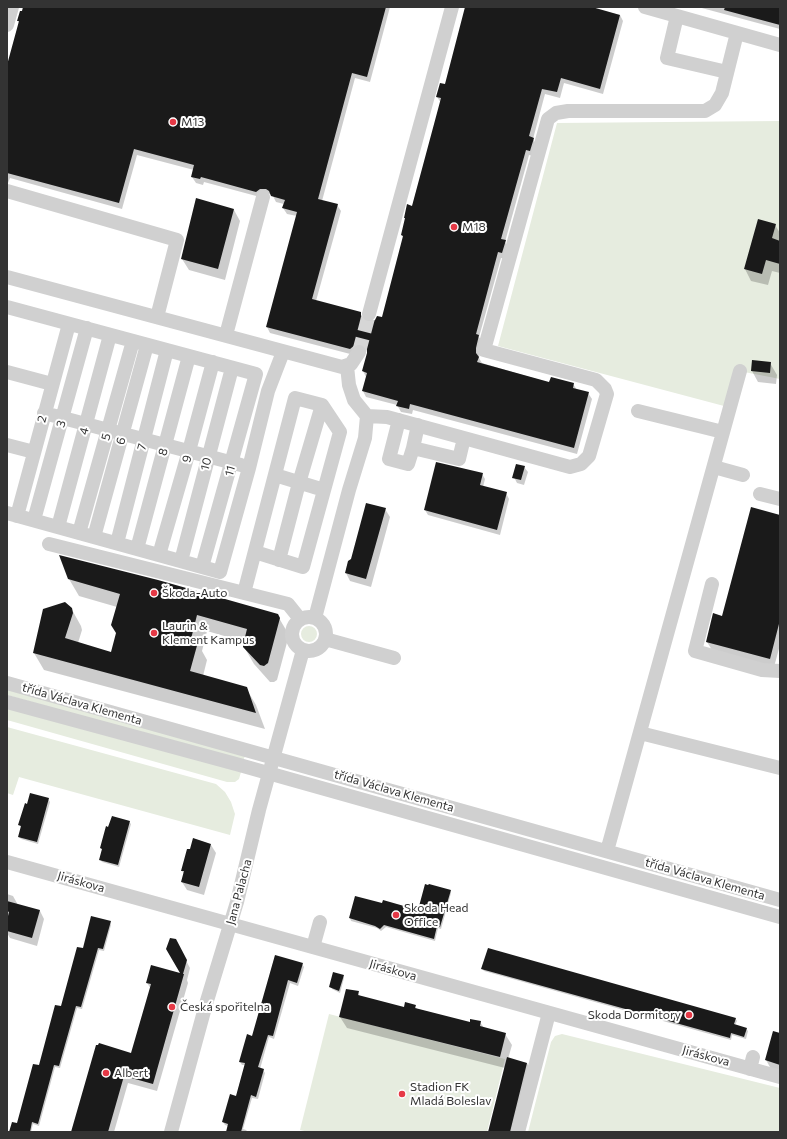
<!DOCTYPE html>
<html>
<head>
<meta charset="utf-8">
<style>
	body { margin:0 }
	#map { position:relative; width:787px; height:1139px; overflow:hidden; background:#fff; font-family:Commissioner,sans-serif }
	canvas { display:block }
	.frame { position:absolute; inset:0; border:8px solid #333; pointer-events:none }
</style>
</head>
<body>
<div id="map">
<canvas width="787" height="1139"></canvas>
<div class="frame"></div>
</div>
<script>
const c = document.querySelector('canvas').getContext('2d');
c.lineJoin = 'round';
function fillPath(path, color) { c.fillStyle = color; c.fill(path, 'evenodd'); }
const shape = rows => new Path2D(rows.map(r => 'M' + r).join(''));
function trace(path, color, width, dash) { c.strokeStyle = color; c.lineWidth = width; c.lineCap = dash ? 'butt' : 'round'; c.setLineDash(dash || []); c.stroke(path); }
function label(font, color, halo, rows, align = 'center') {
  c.font = font + ' Commissioner,sans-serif'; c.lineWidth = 4; c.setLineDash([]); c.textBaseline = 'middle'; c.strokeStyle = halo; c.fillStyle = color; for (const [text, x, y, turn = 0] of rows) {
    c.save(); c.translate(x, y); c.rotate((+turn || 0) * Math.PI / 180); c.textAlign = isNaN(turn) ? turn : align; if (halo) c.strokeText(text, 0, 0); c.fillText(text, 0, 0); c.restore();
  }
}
fillPath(shape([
	[780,121,780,379,734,370,724,406,498,346,557,123],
	'301 634a8 8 0 1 1 16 0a8 8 0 1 1-16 0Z',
	[7,689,245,756,243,761,7,695],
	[7,707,241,772,239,779,235,782,227,782,7,720],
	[7,727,216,784,225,792,231,802,235,814,230,835,19,777,13,795,7,793],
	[329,1014,505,1059,487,1132,309,1132,300,1130],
	[562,1034,780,1088,780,1132,528,1132,551,1042,555,1036]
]), '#e6ecdf');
fillPath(shape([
	[24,7,390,7,370,82,355,78,322,201,337,205,341,211,316,301,360,313,364,319,364,321,367,323,382,319,404,239,402,235,412,207,441,103,437,97,445,86,466,7,588,7,620,15,623,21,603,94,564,83,560,98,545,94,533,139,536,144,533,156,529,155,505,242,508,247,505,259,501,258,479,337,482,342,479,358,482,363,550,383,573,384,577,390,588,393,592,399,577,454,413,410,412,414,401,412,397,405,366,397,363,391,366,377,363,371,368,353,368,350,359,350,354,355,270,333,267,327,297,216,287,214,283,208,284,204,276,202,273,196,270,194,264,194,260,197,204,182,203,185,196,183,192,177,194,170,137,155,122,209,10,178,8,183,7,182,7,69,19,23,18,21],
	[698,7,780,7,780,29],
	[196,200,234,210,240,221,225,280,189,270,182,259],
	[759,220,775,225,780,233,780,273,772,271,768,285,751,281,745,269],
	[770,363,777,375,776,384,758,382,752,371],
	[524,467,528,472,524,485,517,483,514,477],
	[482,474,485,479,483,487,506,493,509,499,500,535,428,515,425,510],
	[385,509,390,517,371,587,350,581,346,573,351,560],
	[780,516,780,645,774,667,712,650,707,642,723,617],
	[69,579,279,618,289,635,277,680,274,682,270,682,254,664,244,647,245,642,207,631,202,651,207,660,203,676,246,688,256,705,265,729,44,670,34,653,71,608,81,626,82,630,78,643,111,654,117,633,117,607,79,596],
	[48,799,50,802,38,844,21,839,19,837,21,828,20,825],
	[129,822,131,824,119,867,102,862,100,859,102,850,101,848,109,828],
	[211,845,216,853,204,895,187,890,182,882,184,874,182,871],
	[429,886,450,890,451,893,441,929,438,928,435,941,386,927,381,931,377,928,351,921,350,918,356,897,383,904,418,911],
	[7,894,13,896,18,905,40,911,44,919,37,946,10,938,7,933,9,918,7,918],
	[110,922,111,925,104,951,99,950,82,1009,77,1008,60,1068,55,1067,39,1126,33,1124,31,1132,10,1132,18,1124,83,950],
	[175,940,190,968,187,980,188,983,157,1091,128,1083,114,1132,72,1132,132,1054,151,989,147,983,182,975],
	[275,956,302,964,304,967,298,986,290,983,274,1039,269,1037,260,1069,263,1070,265,1073,258,1099,252,1098,243,1129,246,1130,248,1132,227,1132,228,1126,225,1125,223,1122,236,1097,245,1065,242,1065,240,1062,253,1037],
	[482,968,735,1018,737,1021,735,1025,746,1029,748,1031,746,1039,732,1035,731,1040,484,971],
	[343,976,344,978,340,993,332,989,331,987],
	[358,992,360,997,405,1008,415,1006,417,1009,470,1023,480,1022,484,1028,505,1034,512,1045,508,1059,527,1063,533,1075,518,1132,489,1132,505,1068,347,1028,340,1017],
	[780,1034,780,1085,766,1060]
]), '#0003');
fillPath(shape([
	[23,7,386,7,367,77,352,73,318,199,338,204,312,299,361,312,361,316,363,320,367,322,375,320,377,316,382,317,403,236,401,235,405,218,404,218,407,204,412,206,441,98,436,97,440,83,445,84,465,7,592,7,620,15,600,89,561,78,557,92,542,89,529,136,534,138,530,151,526,150,501,239,506,240,502,253,498,252,476,334,479,335,476,348,476,353,479,357,477,362,549,382,551,377,574,383,573,388,589,392,574,448,410,404,409,409,396,406,398,401,362,391,367,373,362,371,367,353,367,349,363,345,356,344,350,349,266,327,297,212,282,208,285,200,271,196,269,191,266,189,260,189,256,192,201,177,200,179,191,177,194,165,134,149,119,203,7,173,7,65,19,21,17,21,20,11,22,11],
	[725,7,780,7,780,25,724,10],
	[196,198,234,209,218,269,181,259],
	[758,219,776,224,772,238,780,241,780,264,766,260,762,274,744,269],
	[752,360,771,362,770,373,751,371],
	[436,462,483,473,480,485,507,492,497,530,424,510],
	[516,464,525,466,521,480,512,478],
	[366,503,386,508,366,579,345,573,348,561,351,559],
	[751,507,780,515,780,620,770,659,706,642,713,613,722,616],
	[59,555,158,580,278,614,280,618,268,663,264,666,260,665,243,647,243,645,247,629,197,615,191,639,198,642,190,671,247,687,256,713,33,653,43,609,65,602,72,608,73,613,65,638,111,652,116,633,111,625,120,594,68,579],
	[30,793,49,798,37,842,18,837,21,826,18,825,25,803,27,804],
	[112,816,130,821,118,865,99,860,102,849,100,848,106,826,108,827],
	[193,838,211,844,199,887,181,882,184,871,181,871,187,849,190,849],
	[425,884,428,885,429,884,451,890,440,927,437,926,434,939,384,925,380,929,375,926,349,918,355,896,382,903,383,900,418,910],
	[7,901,40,910,32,938,7,931,7,920,9,912,7,911],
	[91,916,111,921,103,949,98,948,81,1007,76,1006,59,1066,54,1065,38,1124,32,1122,30,1132,9,1132,12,1122,17,1123,33,1064,39,1065,55,1005,61,1006,77,947,83,948],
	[170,938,176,939,187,960,183,974,184,974,153,1084,124,1076,108,1132,71,1132,96,1045,98,1045,99,1043,131,1053,151,984,146,983,151,965,180,973,166,949],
	[488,948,736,1018,734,1024,747,1028,744,1037,731,1033,730,1038,481,969],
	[275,955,303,963,297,983,288,980,273,1036,268,1035,258,1067,264,1069,256,1097,251,1095,241,1132,226,1132,228,1124,222,1122,230,1094,236,1096,245,1063,239,1062,247,1034,252,1036],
	[333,972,344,975,339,991,329,987],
	[346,989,359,991,358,995,404,1007,405,1002,416,1005,415,1008,470,1022,470,1019,481,1021,480,1026,506,1033,500,1057,339,1017],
	[773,1031,780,1033,780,1065,765,1060],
	[507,1057,527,1063,510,1132,488,1132]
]), '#1a1a1a');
trace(shape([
	[359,352,369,314]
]), '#d6d6d6', 14, [14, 7]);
trace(shape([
	[645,7,780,45],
	[677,16,667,58,727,72],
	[7,25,12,7],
	[7,191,177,240,157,317],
	[7,277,342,367,351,364,359,352],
	[7,307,256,374,202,567],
	[369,314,452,7],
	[226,335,263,197],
	[347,366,349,385,354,400,367,416,387,417,570,467,581,464,589,456,607,394,605,389,596,380,484,350,548,119,556,113,568,111,705,111,715,105,722,93,737,33],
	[7,372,52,384],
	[638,411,723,432],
	[44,413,241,465],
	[399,420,389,459,408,464,413,448],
	[418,425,413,448,459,459,464,438],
	[7,445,34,452],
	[714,467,743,475],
	[275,475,324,490],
	[760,494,780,499],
	[7,513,220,572,249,468,268,391,283,352],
	[17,516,69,324],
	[34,520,87,328],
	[58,527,110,335],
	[79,533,133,341],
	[94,537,147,345],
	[117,543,167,350],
	[49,544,288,604,300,619],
	[137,549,189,356],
	[159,555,189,451,213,362],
	[279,560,299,483,322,405],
	[181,561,232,368],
	[712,584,695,651,762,670,780,671],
	[244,593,295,398,322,405,340,432,303,567,255,552],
	'292 634a17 17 0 1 1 34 0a17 17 0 1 1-34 0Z',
	[315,618,349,490,365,438,367,416],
	[325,639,394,658],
	[7,683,780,900],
	[7,702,236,764,780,917],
	[640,733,780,768],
	[607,851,740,371],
	[7,862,780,1077],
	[313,947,320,922],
	[750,1069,753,1057],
	[171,1132,206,1004,237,902,259,810,303,650],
	[518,1132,549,1013]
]), '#d0d0d0', 14);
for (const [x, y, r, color] of [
	[173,122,4,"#e63946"],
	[454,227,4,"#e63946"],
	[154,593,4,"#e63946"],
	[154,633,4,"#e63946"],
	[396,915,4,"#e63946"],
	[172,1007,4,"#e63946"],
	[689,1015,4,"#e63946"],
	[106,1073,4,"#e63946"],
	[402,1094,4,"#e63946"]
]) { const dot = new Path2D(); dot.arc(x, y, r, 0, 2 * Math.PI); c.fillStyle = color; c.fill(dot); trace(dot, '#fff', 1.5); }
label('12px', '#333', '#fff', [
	["M13",181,122],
	["M18",462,227],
	["Škoda-Auto",162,593],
	["Laurin &",162,626],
	["Klement Kampus",162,640],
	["Skoda Head",404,908],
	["Office",404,922],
	["Česká spořitelna",180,1007],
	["Skoda Dormitory",681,1015,"right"],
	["Albert",114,1073],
	["Stadion FK",410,1087],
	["Mladá Boleslav",410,1101]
], 'left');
label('12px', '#333', '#fff', [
	["2",42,419,-75],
	["3",61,424,-75],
	["4",84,431,-75],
	["5",106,437,-75],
	["6",121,441,-74],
	["7",142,447,-75],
	["8",163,452,-75],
	["9",187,459,-74],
	["10",206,464,-75],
	["11",230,471,-74],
	["třída Václava Klementa",82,704,16],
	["třída Václava Klementa",394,791,16],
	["třída Václava Klementa",705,879,16],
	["Jiráskova",81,882,16],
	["Jana Palacha",239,892,-75],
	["Jiráskova",393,970,16],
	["Jiráskova",706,1056,15]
]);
</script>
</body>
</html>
